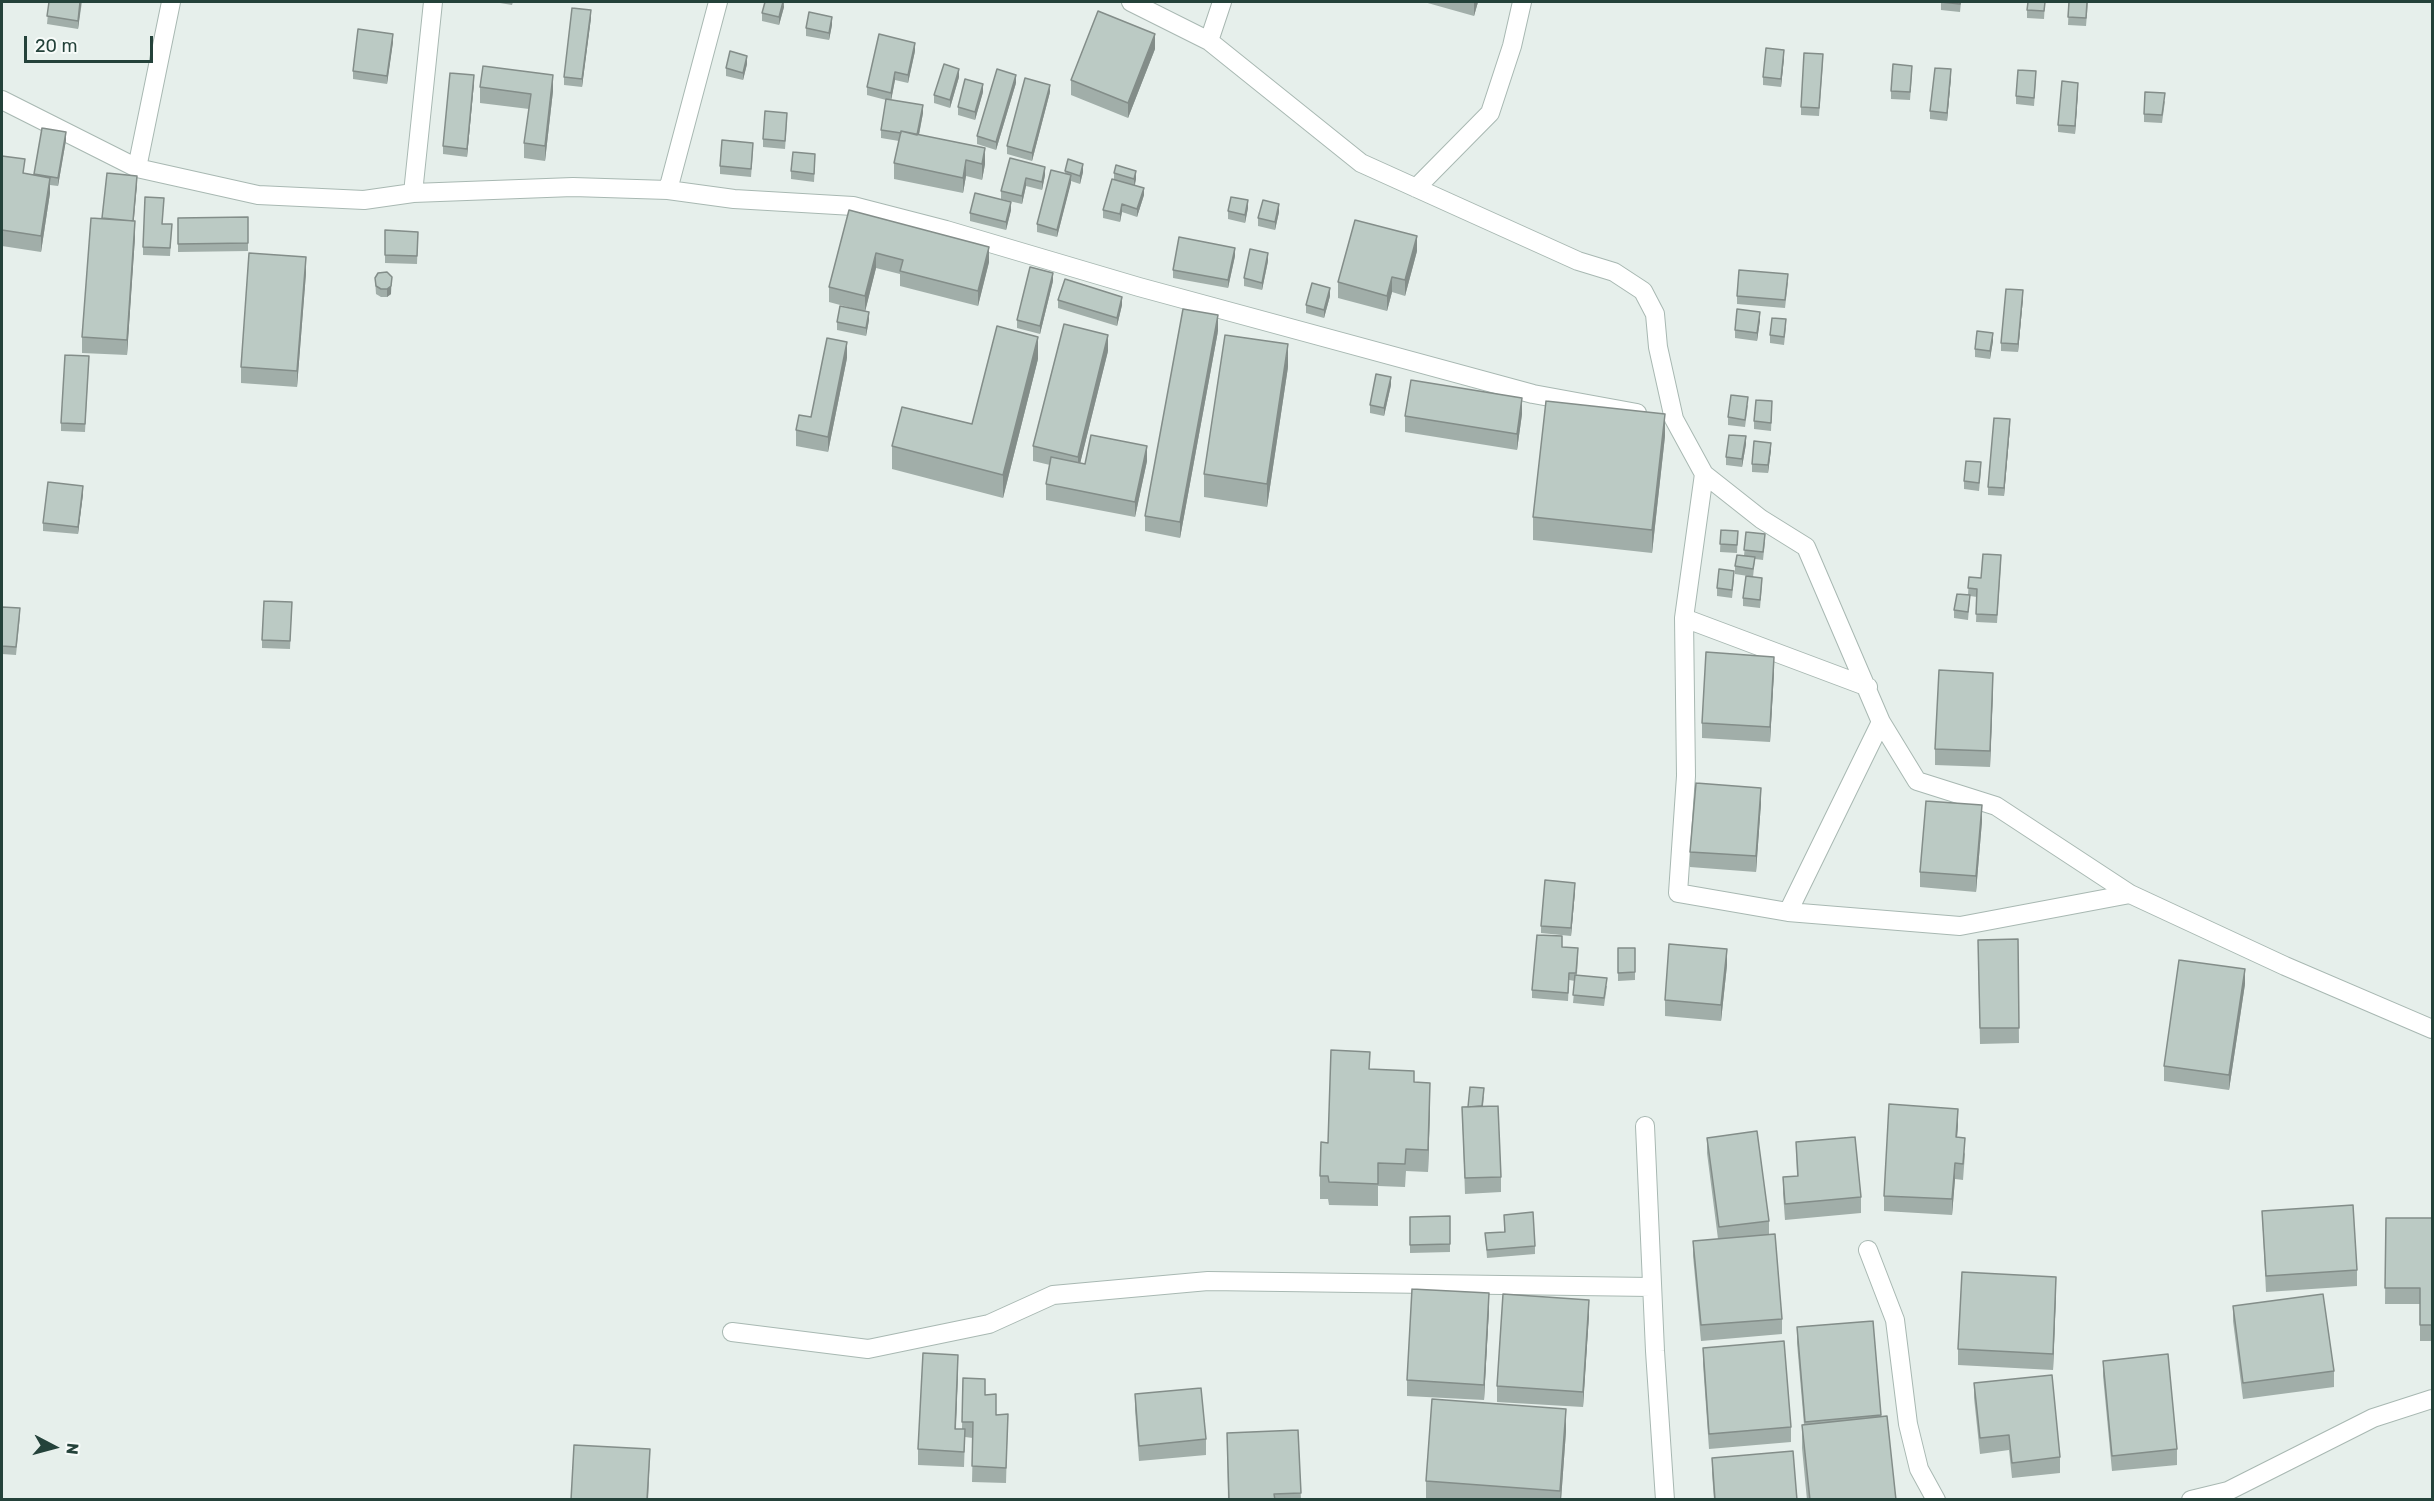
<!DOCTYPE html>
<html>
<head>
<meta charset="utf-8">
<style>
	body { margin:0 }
	#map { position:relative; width:2434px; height:1501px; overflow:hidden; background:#e6efeb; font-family:Rubik,sans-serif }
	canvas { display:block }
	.frame { position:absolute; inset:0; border:3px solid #24423a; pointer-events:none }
	.north { position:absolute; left:24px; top:1417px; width:60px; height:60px; -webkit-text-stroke:4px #f7fbf9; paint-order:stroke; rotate:96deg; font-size:16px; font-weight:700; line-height:24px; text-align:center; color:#24423a }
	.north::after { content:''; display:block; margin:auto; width:21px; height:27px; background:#24423a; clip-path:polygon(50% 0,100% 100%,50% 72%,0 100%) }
	.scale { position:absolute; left:24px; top:36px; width:129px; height:27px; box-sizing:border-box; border:3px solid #24423a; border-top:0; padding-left:8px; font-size:18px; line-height:21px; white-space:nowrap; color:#24423a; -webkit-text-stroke:4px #f7fbf9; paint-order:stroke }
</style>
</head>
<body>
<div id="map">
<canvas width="2434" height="1501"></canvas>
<div class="frame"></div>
<div class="north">N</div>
<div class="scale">20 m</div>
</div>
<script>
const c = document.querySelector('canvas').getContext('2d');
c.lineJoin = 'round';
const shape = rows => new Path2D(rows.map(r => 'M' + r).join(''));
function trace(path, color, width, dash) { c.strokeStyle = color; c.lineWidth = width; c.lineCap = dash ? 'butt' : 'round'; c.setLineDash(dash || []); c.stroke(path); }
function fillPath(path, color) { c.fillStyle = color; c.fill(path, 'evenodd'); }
const minor = shape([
	[171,2,137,168,258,195,364,200,413,193,573,187,668,190,734,199,853,206,946,230,1139,287,1533,394,1637,413],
	[1131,2,1209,41,1361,163,1578,261,1614,272,1643,291,1655,314,1658,347,1674,419,1704,474,1761,519,1806,547,1881,722,1917,781,1996,806,2130,894,2285,966,2432,1029],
	[1209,41,1222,2],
	[2,100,137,168],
	[1416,188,1490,113,1512,46,1522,2],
	[668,190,718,2],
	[413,193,433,2],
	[1704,474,1684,618,1686,776,1678,893,1788,912,1881,722],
	[1684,618,1868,687],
	[1788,912,1960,926,2130,894],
	[1645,1126,1655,1351,1665,1500],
	[1868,1250,1895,1320,1908,1424,1919,1469,1936,1500],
	[732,1332,868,1349,989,1324,1053,1295,1208,1281,1651,1287],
	[2191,1500,2228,1491,2373,1418,2432,1399]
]);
trace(minor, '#a8b8b2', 20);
trace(minor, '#fff', 18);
fillPath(shape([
	[49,2,82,2,78,29,47,24],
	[494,2,513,2,512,5],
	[784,2,784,7,779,25,762,21,762,13],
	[1424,2,1478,2,1474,16],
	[1941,2,1961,2,1960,12,1941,10],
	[2045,2,2044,19,2027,18,2027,10],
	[2069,2,2088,2,2086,26,2068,25],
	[591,18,582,87,564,85,564,77],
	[832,25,829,40,806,36,806,28],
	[393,42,387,84,353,79,353,71],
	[1155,49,1128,118,1071,95,1071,80],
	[915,51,908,83,895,80,891,100,923,113,919,135,985,164,982,180,966,176,963,193,894,179,894,163,899,141,881,138,881,130,886,100,867,95,867,87],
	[1784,58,1781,87,1763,85,1763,77],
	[1823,62,1819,116,1801,115,1801,107],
	[747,64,743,80,726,76,726,68],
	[1912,74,1910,100,1891,99,1891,91],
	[959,77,950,108,934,103,934,95],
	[1951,77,1947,121,1930,119,1930,111],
	[2036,79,2034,106,2016,104,2016,96],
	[474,83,467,157,443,154,443,146],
	[1016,83,996,150,977,144,977,136],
	[480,87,553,91,545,161,524,158,524,143,529,109,480,103],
	[2078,91,2075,134,2058,132,2058,125],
	[983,92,975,120,958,115,958,107],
	[1050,92,1032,161,1007,154,1007,146],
	[2165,101,2162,123,2144,122,2144,114],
	[787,121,785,149,763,147,763,139],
	[42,128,66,140,58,186,50,185,50,193,41,252,2,246,2,156,25,174,34,175],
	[753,151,751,177,720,174,720,166],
	[815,162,814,182,791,179,791,171],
	[1045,167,1045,175,1042,190,1026,186,1022,204,1001,199,1001,191],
	[1065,171,1083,172,1080,184,1071,181,1057,237,1037,232,1037,224,1065,173],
	[1114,173,1136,179,1135,185,1144,195,1137,217,1122,212,1120,222,1103,218,1103,210,1114,179],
	[137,184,133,221,135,237,127,355,82,353,82,337,102,219],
	[1248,208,1245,223,1228,219,1228,211],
	[849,210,989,262,978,306,900,286,900,274,876,268,865,311,869,320,866,336,837,330,837,322,855,309,829,302,829,287],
	[1011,210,1006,230,970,221,970,213],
	[1279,212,1275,230,1258,226,1258,218],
	[248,217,248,251,178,252,178,218],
	[163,224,172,224,170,256,143,255,143,247],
	[385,230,418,232,417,264,385,263],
	[1417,251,1405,296,1392,292,1387,311,1338,298,1338,282],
	[1235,256,1228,288,1173,278,1173,270],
	[1268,261,1262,290,1244,286,1244,278],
	[306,273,297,387,241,383,241,367],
	[392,277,391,294,387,297,381,297,376,294,375,278],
	[1053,281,1040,334,1017,328,1017,320],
	[1788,282,1785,308,1737,304,1737,296],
	[1330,296,1324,318,1306,313,1306,305],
	[2023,298,2018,352,2001,351,2001,343],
	[1058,300,1122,305,1117,326,1058,308],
	[1760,320,1757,341,1735,338,1735,330],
	[1786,327,1784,345,1770,343,1770,335],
	[1218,331,1180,538,1145,531,1145,516],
	[1993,341,1990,359,1975,357,1975,349],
	[1108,351,1080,463,1085,464,1147,461,1135,517,1046,500,1046,484,1050,465,1033,461,1033,446],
	[89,356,85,432,61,431,61,423],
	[847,358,828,452,796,446,796,430,811,417],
	[1038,359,1003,498,892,469,892,446,972,424],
	[1288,367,1267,507,1204,497,1204,474],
	[1391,385,1384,416,1370,413,1370,405],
	[1748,405,1745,427,1728,425,1728,417],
	[1772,409,1771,431,1754,429,1754,421],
	[1522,414,1517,450,1405,432,1405,416],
	[2010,427,2004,496,1988,495,1988,487],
	[1665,436,1652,553,1533,540,1533,517],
	[1746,444,1742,467,1726,465,1726,457],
	[1771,450,1768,473,1752,472,1752,464],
	[1981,470,1979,491,1964,489,1964,481],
	[83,494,78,534,43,531,43,523],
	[1721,530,1738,531,1737,553,1720,552],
	[1746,532,1765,542,1763,560,1755,559,1753,577,1762,585,1760,608,1743,606,1743,598,1748,576,1735,574,1735,566,1744,556],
	[2001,563,1997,623,1976,622,1977,597,1970,596,1968,620,1954,618,1954,610,1968,595,1969,577,1981,578],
	[1734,579,1732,598,1717,596,1717,588],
	[292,602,290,649,262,648,262,640],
	[2,607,20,616,16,655,2,654],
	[1774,672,1770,742,1702,738,1702,723],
	[1993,689,1990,767,1935,765,1935,749],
	[1761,803,1756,872,1690,867,1690,852],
	[1982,821,1976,892,1920,887,1920,872],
	[1575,891,1571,936,1541,933,1541,926],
	[2018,939,2019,1043,1980,1044,1978,955],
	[1562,947,1578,956,1577,975,1607,986,1604,1006,1573,1003,1575,981,1569,980,1568,1001,1532,998,1532,990],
	[1618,948,1635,948,1635,980,1618,981],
	[1727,965,1721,1021,1665,1016,1665,1000],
	[2245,984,2229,1090,2164,1081,2164,1066],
	[1370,1069,1414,1082,1430,1105,1428,1172,1406,1171,1405,1187,1378,1186,1378,1206,1329,1205,1328,1199,1320,1199,1320,1176,1328,1143],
	[1484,1096,1483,1106,1501,1177,1501,1192,1465,1194,1462,1107,1468,1107],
	[1958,1124,1957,1137,1965,1154,1963,1180,1955,1179,1952,1215,1884,1211,1884,1196],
	[1707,1138,1769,1221,1769,1234,1782,1319,1782,1334,1701,1341,1693,1256,1693,1241,1718,1239,1707,1153],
	[1796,1142,1861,1197,1861,1213,1785,1220,1783,1193,1783,1177,1797,1176],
	[2262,1211,2357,1270,2357,1286,2266,1292],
	[1504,1215,1535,1246,1535,1254,1487,1258,1485,1233,1504,1232],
	[1450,1216,1450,1252,1410,1253,1410,1217],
	[2386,1218,2433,1218,2433,1341,2420,1341,2420,1304,2385,1304],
	[2056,1293,2053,1370,1958,1365,1958,1349],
	[2233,1306,2334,1371,2334,1387,2243,1399,2233,1321],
	[1489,1309,1484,1400,1407,1396,1407,1380],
	[1589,1315,1583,1407,1497,1402,1497,1386],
	[1873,1321,1881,1416,1896,1500,1807,1500,1802,1448,1802,1425,1804,1425,1797,1343,1797,1327],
	[1703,1348,1791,1427,1791,1442,1709,1449,1703,1364],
	[2103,1361,2177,1449,2177,1465,2112,1471,2103,1376],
	[958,1371,956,1429,962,1429,963,1378,985,1395,996,1415,1008,1414,1006,1483,972,1482,973,1438,965,1437,964,1467,918,1465,918,1449],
	[1974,1383,2060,1457,2060,1473,2012,1478,2009,1450,1980,1454,1974,1398],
	[1135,1394,1206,1439,1206,1455,1139,1461,1135,1410],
	[1298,1430,1301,1500,1228,1500,1227,1433],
	[1566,1431,1561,1500,1426,1500,1426,1481],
	[1712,1458,1797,1500,1714,1500,1712,1473]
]), '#a1aea9');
fillPath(shape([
	[80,2,81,5,78,29,78,21],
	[783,2,784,7,779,25,779,17],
	[1474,2,1478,2,1474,16],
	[591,10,591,18,582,87,582,79],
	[832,17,832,25,829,40,829,33],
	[393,34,393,42,387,84,387,76],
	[1155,34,1155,49,1128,118,1128,103],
	[915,43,915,51,908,83,908,75],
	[1784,50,1784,58,1781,87,1781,79],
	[747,56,747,64,743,80,743,73],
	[959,69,959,77,950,108,950,100],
	[1951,69,1951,77,1947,121,1947,113],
	[895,72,895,80,891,101,891,93],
	[474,75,474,83,467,157,467,149],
	[553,75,553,91,545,161,545,146],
	[1016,75,1016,83,996,150,996,142],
	[2078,83,2078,91,2075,134,2075,126],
	[983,84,983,92,975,120,975,112],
	[1050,85,1050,92,1032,161,1032,153],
	[923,105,923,113,917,144,917,136],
	[66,132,66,140,58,186,58,178],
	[985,148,985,164,982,180,982,164],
	[966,160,966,176,963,193,963,178],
	[1083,164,1083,172,1080,184,1080,176],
	[1045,167,1045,175,1042,190,1042,182],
	[1136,171,1136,179,1134,187,1134,179],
	[1071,175,1071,183,1057,237,1057,230],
	[137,176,137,184,133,229,133,221],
	[50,178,50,193,41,252,41,236],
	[1026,178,1026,186,1022,204,1022,196],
	[1144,188,1144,195,1137,217,1137,209],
	[1248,200,1248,208,1245,223,1245,215],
	[1011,202,1011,210,1006,230,1006,222],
	[1122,204,1122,212,1120,222,1120,214],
	[1279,204,1279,212,1275,230,1275,222],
	[135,221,135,237,127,355,127,340],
	[1417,236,1417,251,1405,296,1405,280],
	[989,247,989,262,978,306,978,291],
	[1235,248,1235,256,1228,288,1228,280],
	[876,253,876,268,865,312,865,296],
	[1268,253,1268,261,1262,290,1262,283],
	[306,257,306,273,297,387,297,371],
	[1053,273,1053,281,1040,334,1040,326],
	[1392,277,1392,292,1387,311,1387,296],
	[391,286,391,294,387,297,387,289],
	[1330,288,1330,296,1324,318,1324,310],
	[2023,290,2023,298,2018,352,2018,344],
	[1122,297,1122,305,1117,326,1117,318],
	[869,312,869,320,866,336,866,328],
	[1760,312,1760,320,1757,341,1757,333],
	[1218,315,1218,331,1180,538,1180,522],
	[1993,333,1993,341,1990,359,1990,351],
	[1108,335,1108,351,1078,472,1078,457],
	[1038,337,1038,359,1003,498,1003,475],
	[847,342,847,358,828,452,828,437],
	[1288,344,1288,367,1267,507,1267,484],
	[1391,377,1391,385,1384,416,1384,408],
	[1522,398,1522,414,1517,450,1517,434],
	[1665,414,1665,436,1652,553,1652,530],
	[2010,419,2010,427,2004,496,2004,488],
	[1746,436,1746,444,1742,467,1742,459],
	[1771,443,1771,450,1768,473,1768,465],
	[1147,446,1147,461,1135,517,1135,502],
	[83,486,83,494,78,534,78,527],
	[1774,657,1774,672,1770,742,1770,727],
	[1993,673,1993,689,1990,767,1990,751],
	[1761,788,1761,803,1756,872,1756,856],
	[1982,805,1982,821,1976,892,1976,876],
	[1575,883,1575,891,1571,936,1571,928],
	[1727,949,1727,965,1721,1021,1721,1005],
	[2245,969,2245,984,2229,1090,2229,1075],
	[1430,1083,1430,1105,1428,1172,1428,1150],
	[1958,1109,1958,1124,1956,1153,1956,1137],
	[1955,1163,1955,1179,1952,1215,1952,1199],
	[2056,1277,2056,1293,2053,1370,2053,1354],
	[1489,1293,1489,1309,1484,1400,1484,1385],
	[1589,1300,1589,1315,1583,1407,1583,1392],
	[958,1355,958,1371,955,1444,955,1429],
	[1566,1409,1566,1431,1561,1500,1560,1500],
	[650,1449,648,1500,647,1500]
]), '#838d89');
const building = shape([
	[49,2,80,2,78,21,47,16,49,2],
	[765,2,783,2,779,17,762,13,765,2],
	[1941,2,1960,2,1960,4,1941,2],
	[2028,2,2045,2,2044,11,2027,10,2028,2],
	[2069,2,2087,2,2086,18,2068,17,2069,2],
	[572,8,591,10,582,79,564,77,572,8],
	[1098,11,1155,34,1128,103,1071,80,1098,11],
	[809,12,832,17,829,33,806,28,809,12],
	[358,29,393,34,387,76,353,71,358,29],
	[879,34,915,43,908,75,895,72,891,93,867,87,879,34],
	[1766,48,1784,50,1781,79,1763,77,1766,48],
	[730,51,747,56,743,73,726,68,730,51],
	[1804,53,1823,54,1819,108,1801,107,1804,53],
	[944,64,959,69,950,100,934,95,944,64],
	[1893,64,1912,66,1910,92,1891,91,1893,64],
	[483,66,553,75,545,146,524,143,531,94,480,87,483,66],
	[1935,68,1951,69,1947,113,1930,111,1935,68],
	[997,69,1016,75,996,142,977,136,997,69],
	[2018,70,2036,71,2034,98,2016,96,2018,70],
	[450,73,474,75,467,149,443,146,450,73],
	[1025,78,1050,85,1032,153,1007,146,1025,78],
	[965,79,983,84,975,112,958,107,965,79],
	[2062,81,2078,83,2075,126,2058,125,2062,81],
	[2145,92,2165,93,2162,115,2144,114,2145,92],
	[886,99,923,105,917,135,901,131,901,133,881,130,886,99],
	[765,111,787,113,785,141,763,139,765,111],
	[42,128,66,132,58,178,34,174,42,128],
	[901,131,985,148,982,164,966,160,963,178,894,163,901,131],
	[722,140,753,143,751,169,720,166,722,140],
	[793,152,815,154,814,174,791,171,793,152],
	[2,156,25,159,23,173,50,178,41,236,2,230,2,156],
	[1010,158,1045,167,1042,182,1026,178,1022,196,1001,191,1010,158],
	[1068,159,1083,164,1080,176,1065,171,1068,159],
	[1116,165,1136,171,1134,179,1114,173,1116,165],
	[1051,170,1071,175,1057,230,1037,224,1051,170],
	[107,173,137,176,133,221,102,218,107,173],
	[1112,179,1144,188,1137,209,1122,204,1120,214,1103,210,1112,179],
	[975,193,1011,202,1006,222,970,213,975,193],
	[145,197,164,198,162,224,172,224,170,248,143,247,145,197],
	[1231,197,1248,200,1245,215,1228,211,1231,197],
	[1263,200,1279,204,1275,222,1258,218,1263,200],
	[849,210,989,247,978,291,900,271,903,260,876,253,865,296,829,287,849,210],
	[248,217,248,243,178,244,178,218,248,217],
	[91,218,135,221,127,340,82,337,91,218],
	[1355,220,1417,236,1405,280,1392,277,1387,296,1338,282,1355,220],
	[385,230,418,232,417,256,385,255,385,230],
	[1179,237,1235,248,1228,280,1173,270,1179,237],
	[1250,249,1268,253,1262,283,1244,278,1250,249],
	[249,253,306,257,297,371,241,367,249,253],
	[1030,267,1053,273,1040,326,1017,320,1030,267],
	[1739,270,1788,274,1785,300,1737,296,1739,270],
	[387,272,392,277,391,286,387,289,381,289,376,286,375,278,378,273,387,272],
	[1065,279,1122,297,1117,318,1058,300,1065,279],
	[1312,283,1330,288,1324,310,1306,305,1312,283],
	[2006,289,2023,290,2018,344,2001,343,2006,289],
	[840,306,869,312,866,328,837,322,840,306],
	[1183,309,1218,315,1180,522,1145,516,1183,309],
	[1737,309,1760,312,1757,333,1735,330,1737,309],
	[1772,318,1786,319,1784,337,1770,335,1772,318],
	[1064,324,1108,335,1078,457,1033,446,1064,324],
	[997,326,1038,337,1003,475,892,446,902,407,972,424,997,326],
	[1977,331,1993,333,1990,351,1975,349,1977,331],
	[1225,335,1288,344,1267,484,1204,474,1225,335],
	[827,338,847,342,828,437,796,430,799,415,811,417,827,338],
	[65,355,89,356,85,424,61,423,65,355],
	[1376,374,1391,377,1384,408,1370,405,1376,374],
	[1411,380,1522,398,1517,434,1405,416,1411,380],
	[1731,395,1748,397,1745,420,1728,417,1731,395],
	[1756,400,1772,401,1771,423,1754,421,1756,400],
	[1546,401,1665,414,1652,530,1533,517,1546,401],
	[1994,418,2010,419,2004,488,1988,487,1994,418],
	[1091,435,1147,446,1135,502,1046,484,1051,457,1085,464,1091,435],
	[1729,435,1746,436,1742,459,1726,457,1729,435],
	[1754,441,1771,443,1768,465,1752,464,1754,441],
	[1966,461,1981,462,1979,483,1964,481,1966,461],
	[48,482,83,486,78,527,43,523,48,482],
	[1721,530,1738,531,1737,545,1720,544,1721,530],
	[1746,532,1765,534,1763,552,1744,550,1746,532],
	[1983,554,2001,555,1997,615,1976,614,1977,589,1968,588,1969,577,1981,578,1983,554],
	[1737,555,1755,557,1753,569,1735,566,1737,555],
	[1719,569,1734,571,1732,590,1717,588,1719,569],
	[1746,576,1762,578,1760,600,1743,598,1746,576],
	[1957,594,1970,595,1968,612,1954,610,1957,594],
	[264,601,292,602,290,641,262,640,264,601],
	[2,607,20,608,16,647,2,646,2,607],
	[1706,652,1774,657,1770,727,1702,723,1706,652],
	[1939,670,1993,673,1990,751,1935,749,1939,670],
	[1696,783,1761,788,1756,856,1690,852,1696,783],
	[1926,801,1982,805,1976,876,1920,872,1926,801],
	[1545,880,1575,883,1571,928,1541,926,1545,880],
	[1537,935,1562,936,1562,947,1578,948,1576,973,1569,973,1568,993,1532,990,1537,935],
	[2018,939,2019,1028,1980,1028,1978,940,2018,939],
	[1669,944,1727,949,1721,1005,1665,1000,1669,944],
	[1618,948,1635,948,1635,972,1618,973,1618,948],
	[2179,960,2245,969,2229,1075,2164,1066,2179,960],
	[1575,975,1607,978,1604,998,1573,995,1575,975],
	[1331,1050,1370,1052,1369,1069,1414,1071,1414,1082,1430,1083,1428,1150,1406,1149,1405,1164,1378,1163,1378,1184,1329,1182,1328,1176,1320,1176,1321,1142,1328,1143,1331,1050],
	[1470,1087,1484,1088,1482,1106,1468,1107,1470,1087],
	[1889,1104,1958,1109,1956,1137,1965,1138,1963,1164,1955,1163,1952,1199,1884,1196,1889,1104],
	[1498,1106,1501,1177,1465,1178,1462,1107,1498,1106],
	[1757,1131,1769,1221,1719,1227,1707,1138,1757,1131],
	[1855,1137,1861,1197,1785,1204,1783,1177,1798,1176,1796,1142,1855,1137],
	[2353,1205,2357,1270,2266,1276,2262,1211,2353,1205],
	[1533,1212,1535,1246,1487,1250,1485,1233,1505,1232,1504,1215,1533,1212],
	[1450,1216,1450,1244,1410,1245,1410,1217,1450,1216],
	[2386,1218,2433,1218,2433,1325,2420,1325,2420,1288,2385,1288,2386,1218],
	[1775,1234,1782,1319,1701,1325,1693,1241,1775,1234],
	[1962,1272,2056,1277,2053,1354,1958,1349,1962,1272],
	[1412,1289,1489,1293,1484,1385,1407,1380,1412,1289],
	[1503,1294,1589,1300,1583,1392,1497,1386,1503,1294],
	[2323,1294,2334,1371,2243,1383,2233,1306,2323,1294],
	[1873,1321,1881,1415,1805,1422,1797,1327,1873,1321],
	[1784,1341,1791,1427,1709,1434,1703,1348,1784,1341],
	[923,1353,958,1355,955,1429,965,1429,964,1452,918,1449,923,1353],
	[2168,1354,2177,1449,2112,1456,2103,1361,2168,1354],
	[2052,1375,2060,1457,2012,1463,2009,1435,1980,1438,1974,1383,2052,1375],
	[963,1378,985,1379,985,1395,996,1394,996,1415,1008,1414,1006,1468,972,1466,973,1422,962,1422,963,1378],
	[1201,1388,1206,1439,1139,1446,1135,1394,1201,1388],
	[1432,1399,1566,1409,1560,1491,1426,1481,1432,1399],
	[1887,1416,1896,1500,1810,1500,1802,1425,1887,1416],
	[1298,1430,1301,1493,1274,1494,1275,1500,1229,1500,1227,1433,1298,1430],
	[574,1445,650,1449,647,1500,571,1500,574,1445],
	[1793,1451,1797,1500,1715,1500,1712,1458,1793,1451]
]);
fillPath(building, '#bbcac4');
trace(building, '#838d89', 1.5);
</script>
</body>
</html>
